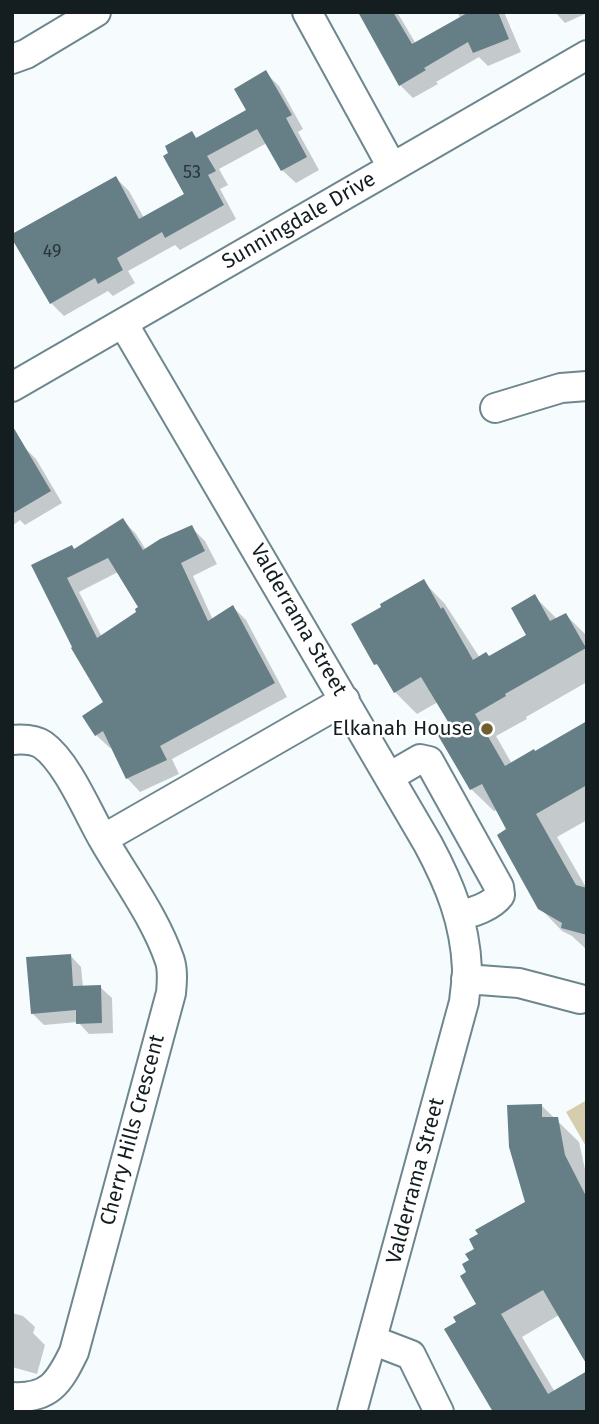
<!DOCTYPE html>
<html>
<head>
<meta charset="utf-8">
<style>
  body { margin:0 }
  #map { position:relative; width:599px; height:1424px; overflow:hidden; background:#f6fcfe; font-family:"Fira Sans",sans-serif }
  canvas { display:block }
  .frame { position:absolute; inset:0; border:14px solid #141e21; pointer-events:none }
</style>
</head>
<body>
<div id="map">
<canvas width="599" height="1424"></canvas>
<div class="frame"></div>
</div>
<script>
const g = document.querySelector('canvas').getContext('2d');
g.lineJoin = 'round';
function fillPath(path, color) { g.fillStyle = color; g.fill(path, 'evenodd'); }
function stroke(path, color, width, dash) { g.strokeStyle = color; g.lineWidth = width; g.lineCap = dash ? 'butt' : 'round'; g.setLineDash(dash || []); g.stroke(path); }
function drawText(font, color, halo, rows, align = 'center') {
  g.font = font + ' "Fira Sans",sans-serif'; g.lineWidth = 5; g.setLineDash([]); g.textBaseline = 'middle'; g.strokeStyle = halo; g.fillStyle = color; for (const [text, x, y, turn = 0] of rows) {
    g.save(); g.translate(x, y); g.rotate((+turn || 0) * Math.PI / 180); g.textAlign = isNaN(turn) ? turn : align; if (halo) g.strokeText(text, 0, 0); g.fillText(text, 0, 0); g.restore();
  }
}
fillPath(new Path2D(`
  M 587,1100 L 587,1148 L 566,1112 Z`), '#d6ccae');
fillPath(new Path2D(`
  M 359,12 L 397,12 L 416,44 L 460,19 L 458,12 L 504,12 L 521,52 L 488,66 L 479,57 L 436,82 L 438,84 L 413,98 L 400,85 Z
  M 555,12 L 587,12 L 587,13 L 565,23 Z
  M 266,73 L 279,86 L 303,129 L 298,132 L 319,170 L 296,183 L 282,170 L 267,143 L 219,169 L 228,185 L 220,189 L 236,219 L 180,250 L 175,245 L 128,271 L 135,283 L 113,296 L 108,291 L 64,316 L 51,303 L 116,178 L 129,191 L 144,218 L 186,195 L 192,133 L 197,139 L 249,111 Z
  M 24,447 L 36,459 L 62,503 L 25,525 L 20,520 L 12,526 L 12,454 Z
  M 123,520 L 136,534 L 146,550 L 191,527 L 205,541 L 217,564 L 193,576 L 213,620 L 233,607 L 246,620 L 287,697 L 172,759 L 179,774 L 140,792 L 127,778 L 112,747 L 110,748 L 96,735 L 84,716 L 105,703 L 34,566 L 75,550 ZM 118,572 L 141,608 L 138,612 L 102,637 L 79,592 Z
  M 423,581 L 445,604 L 480,658 L 490,658 L 528,635 L 534,596 L 557,619 L 566,615 L 587,636 L 587,682 L 526,717 L 527,719 L 496,736 L 512,764 L 536,753 L 587,723 L 587,820 L 557,837 L 587,889 L 587,950 L 572,936 L 562,931 L 540,908 L 508,830 L 497,810 L 494,811 L 471,789 L 452,725 L 438,702 L 417,714 L 395,692 L 384,672 L 376,664 Z
  M 70,955 L 81,967 L 83,987 L 100,987 L 112,998 L 113,1033 L 89,1034 L 78,1022 L 44,1025 L 33,1014 Z
  M 541,1105 L 579,1142 L 587,1178 L 587,1362 L 559,1315 L 522,1337 L 555,1392 L 587,1412 L 494,1412 L 458,1323 L 478,1304 L 469,1273 L 476,1250 L 528,1203 Z
  M 12,1313 L 23,1316 L 35,1327 L 33,1333 L 45,1345 L 37,1374 L 12,1367 Z`), '#0003');
fillPath(new Path2D(`
  M 358,12 L 393,12 L 412,44 L 469,12 L 498,12 L 509,39 L 473,53 L 468,42 L 424,68 L 426,70 L 399,86 Z
  M 266,70 L 292,115 L 286,118 L 307,157 L 281,171 L 257,129 L 207,156 L 216,171 L 208,175 L 224,205 L 165,238 L 162,232 L 117,258 L 123,270 L 98,284 L 95,278 L 50,304 L 12,239 L 12,234 L 116,176 L 139,219 L 184,194 L 163,156 L 168,153 L 165,146 L 192,131 L 196,138 L 246,110 L 234,89 Z
  M 12,425 L 51,491 L 12,514 Z
  M 123,518 L 143,550 L 160,539 L 192,525 L 205,551 L 181,563 L 208,621 L 233,605 L 275,683 L 160,746 L 167,760 L 126,779 L 103,731 L 95,736 L 82,716 L 103,702 L 71,648 L 72,647 L 31,565 L 72,545 L 74,549 ZM 108,558 L 138,607 L 135,609 L 136,612 L 97,638 L 67,578 Z
  M 424,579 L 441,609 L 443,607 L 473,660 L 486,652 L 489,656 L 526,635 L 511,608 L 535,594 L 550,621 L 566,613 L 586,648 L 505,694 L 506,696 L 475,714 L 505,766 L 534,749 L 535,751 L 587,721 L 587,785 L 536,814 L 576,885 L 587,888 L 587,935 L 561,928 L 562,923 L 538,909 L 497,835 L 506,829 L 482,784 L 470,790 L 436,732 L 450,725 L 421,677 L 394,693 L 377,664 L 374,665 L 351,624 L 381,607 L 380,604 Z
  M 71,954 L 73,986 L 101,985 L 102,1023 L 76,1024 L 76,1010 L 31,1014 L 26,957 Z
  M 542,1104 L 542,1117 L 558,1117 L 565,1155 L 587,1198 L 587,1365 L 543,1290 L 501,1314 L 548,1394 L 587,1371 L 587,1412 L 493,1412 L 444,1329 L 456,1322 L 453,1317 L 476,1304 L 460,1276 L 466,1272 L 462,1264 L 469,1260 L 465,1254 L 474,1249 L 469,1239 L 478,1234 L 475,1230 L 525,1202 L 509,1147 L 507,1105 Z`), '#667e86');
const minor = new Path2D(`
  M 307,12 L 392,167
  M 12,59 L 26,54 L 96,12
  M 123,323 L 428,844 C 450,885 465,922 467,969 C 467,980 465,991 464,1002 L 352,1412
  M 12,387 L 587,55
  M 495,408 L 561,388 L 587,386
  M 12,740 C 23,739 34,739 43,745 C 67,762 88,813 103,839 C 126,879 155,917 170,961 C 173,971 172,982 171,993 L 74,1352 C 59,1383 49,1399 12,1397
  M 389,777 L 420,759 L 429,761 L 499,887 L 500,895 C 492,906 473,913 459,915
  M 103,839 L 345,700
  M 466,979 L 519,983 L 580,999
  M 372,1340 L 411,1355 L 439,1412`);
stroke(minor, '#6e868e', 32);
stroke(minor, '#fff', 28);
for (const [x, y, r, color] of [
  [487,729,7,"#705f2d"]
]) { const dot = new Path2D(); dot.arc(x, y, r, 0, 2 * Math.PI); g.fillStyle = color; g.fill(dot); stroke(dot, '#fff', 2.5); }
drawText('18px', '#28363a', null, [
  ["53",192,173],
  ["49",52,252]
]);
drawText('21px', '#141e21', '#fff', [
  ["Sunningdale Drive",299,221,-30],
  ["Valderrama Street",298,620,60],
  ["Cherry Hills Crescent",133,1130,-75],
  ["Valderrama Street",416,1181,-75]
]);
drawText('21px', '#141e21', '#fff', [
  ["Elkanah House",473,729]
], 'right');
</script>
</body>
</html>
